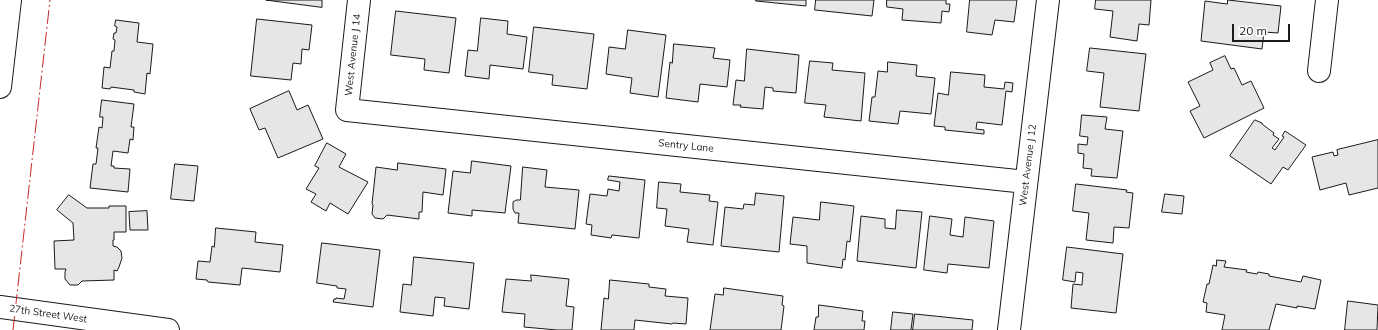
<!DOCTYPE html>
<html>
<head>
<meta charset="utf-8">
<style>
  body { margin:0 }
  #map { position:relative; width:1378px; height:330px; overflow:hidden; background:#fff; font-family:Mulish,sans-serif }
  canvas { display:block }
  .scale { position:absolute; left:1232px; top:24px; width:58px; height:18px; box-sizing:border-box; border:2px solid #1a1a1a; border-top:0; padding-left:5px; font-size:12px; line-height:14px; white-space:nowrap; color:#1a1a1a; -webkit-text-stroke:3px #fff; paint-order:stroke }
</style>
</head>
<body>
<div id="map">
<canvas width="1378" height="330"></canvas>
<div class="scale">20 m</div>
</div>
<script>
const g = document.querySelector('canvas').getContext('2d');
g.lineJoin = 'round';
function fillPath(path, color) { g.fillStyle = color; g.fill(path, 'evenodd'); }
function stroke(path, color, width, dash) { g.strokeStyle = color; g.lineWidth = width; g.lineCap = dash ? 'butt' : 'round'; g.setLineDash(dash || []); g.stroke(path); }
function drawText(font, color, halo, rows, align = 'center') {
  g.font = font + ' Mulish,sans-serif'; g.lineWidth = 3; g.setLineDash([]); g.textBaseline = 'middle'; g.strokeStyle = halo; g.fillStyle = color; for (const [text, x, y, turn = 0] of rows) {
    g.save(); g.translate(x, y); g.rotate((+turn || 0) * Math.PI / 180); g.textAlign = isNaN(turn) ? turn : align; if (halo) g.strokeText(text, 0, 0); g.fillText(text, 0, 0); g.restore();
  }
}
const building = new Path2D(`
  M 266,0 L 322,0 L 322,7 Z
  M 756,0 L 806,0 L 806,6 L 756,1 Z
  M 816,0 L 874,0 L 872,16 L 815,10 Z
  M 887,0 L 946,0 L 946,4 L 950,4 L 949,12 L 942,11 L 941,23 L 902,20 L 903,9 L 887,7 Z
  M 970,0 L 1017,0 L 1014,22 L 995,20 L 992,35 L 967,32 Z
  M 1096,0 L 1151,0 L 1149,25 L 1139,24 L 1137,41 L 1110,37 L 1113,11 L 1095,9 Z
  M 1228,0 L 1281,6 L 1278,33 L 1264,32 L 1262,49 L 1201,41 L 1205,1 L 1227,4 Z
  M 396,11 L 456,18 L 449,73 L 424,70 L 425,59 L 391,55 Z
  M 481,18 L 508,21 L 507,34 L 527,37 L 523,69 L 490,65 L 489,79 L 465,76 L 468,50 L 477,51 Z
  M 257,19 L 312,25 L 309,50 L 302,49 L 301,64 L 293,63 L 291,80 L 251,76 Z
  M 116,20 L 139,23 L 137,42 L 153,44 L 150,74 L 147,73 L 145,94 L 134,92 L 134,90 L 111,87 L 110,89 L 102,88 L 104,67 L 110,68 L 112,51 L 114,51 L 115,40 L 113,39 L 114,33 L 116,33 L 117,27 L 115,26 Z
  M 534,27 L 594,34 L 587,89 L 552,85 L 553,75 L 529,72 Z
  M 628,30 L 666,35 L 658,97 L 630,93 L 632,78 L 606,74 L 609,47 L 625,49 Z
  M 674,44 L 715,48 L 713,58 L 730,60 L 727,87 L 700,84 L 698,102 L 666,98 L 670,62 L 672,63 Z
  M 1090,48 L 1146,54 L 1139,111 L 1100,107 L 1104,73 L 1087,71 Z
  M 747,49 L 799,55 L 796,93 L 773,91 L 773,88 L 765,87 L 763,109 L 740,107 L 741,105 L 733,105 L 736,80 L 744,81 Z
  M 1225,56 L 1231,69 L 1234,68 L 1242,85 L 1251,81 L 1264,108 L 1204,138 L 1190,111 L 1200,106 L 1188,82 L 1213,70 L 1210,63 Z
  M 810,61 L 833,63 L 832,70 L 865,73 L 861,121 L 824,117 L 826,105 L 805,103 Z
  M 888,62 L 917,65 L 916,76 L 935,78 L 931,114 L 900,111 L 898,124 L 869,121 L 872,97 L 875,97 L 878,71 L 887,72 Z
  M 951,72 L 985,75 L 984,87 L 1004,89 L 1005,82 L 1013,83 L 1012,92 L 1006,91 L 1002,125 L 977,122 L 976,129 L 984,130 L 984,134 L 945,130 L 945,127 L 934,126 L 938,93 L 948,95 Z
  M 289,91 L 297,110 L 308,105 L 323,139 L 278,158 L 265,128 L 259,130 L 250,109 Z
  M 102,100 L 134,104 L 131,127 L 134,127 L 133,140 L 130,139 L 128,153 L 113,151 L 111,166 L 114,166 L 114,168 L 130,169 L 128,192 L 90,188 L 93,164 L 96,164 L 98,148 L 96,148 L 99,127 L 102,128 L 103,117 L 100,117 Z
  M 1082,115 L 1107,117 L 1105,129 L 1123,131 L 1117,178 L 1091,176 L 1092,169 L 1083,168 L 1084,154 L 1078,153 L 1078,144 L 1087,145 L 1088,137 L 1080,136 Z
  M 1255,120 L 1262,123 L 1262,124 L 1274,133 L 1273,135 L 1279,139 L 1272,148 L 1275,150 L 1284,137 L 1282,136 L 1285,131 L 1306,145 L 1288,170 L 1283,167 L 1271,184 L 1230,156 Z
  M 1378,140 L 1378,188 L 1349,195 L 1346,183 L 1320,190 L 1312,157 L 1333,152 L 1334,156 L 1338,155 L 1337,150 Z
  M 327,143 L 346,154 L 339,167 L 368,182 L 348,214 L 330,203 L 326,211 L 311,202 L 316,194 L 306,189 L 319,168 L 315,166 Z
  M 472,161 L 511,166 L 505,213 L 472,210 L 472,216 L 448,213 L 453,171 L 470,173 Z
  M 398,163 L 446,169 L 443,195 L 423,192 L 422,212 L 419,212 L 419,219 L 387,215 L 383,219 L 375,218 L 372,214 L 373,205 L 372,204 L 376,167 L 397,170 Z
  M 175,164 L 198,166 L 194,201 L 171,199 Z
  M 523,167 L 547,170 L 545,187 L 579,190 L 575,229 L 518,223 L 519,213 L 515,213 L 513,209 L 513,202 L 516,200 L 520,200 Z
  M 609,176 L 645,180 L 639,238 L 612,235 L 611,238 L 591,235 L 592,225 L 586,224 L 590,194 L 607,196 L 608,189 L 619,191 L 620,182 L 608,180 Z
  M 659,182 L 681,184 L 680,192 L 710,195 L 709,201 L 718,202 L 713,245 L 687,242 L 689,229 L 665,226 L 667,209 L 657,208 Z
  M 1076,184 L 1127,190 L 1126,192 L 1133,193 L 1129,228 L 1114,227 L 1113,243 L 1086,240 L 1089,213 L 1073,211 Z
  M 756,193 L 784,196 L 779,252 L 721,246 L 725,207 L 743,209 L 744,204 L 754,205 Z
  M 1165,194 L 1184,196 L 1182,214 L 1162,212 Z
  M 69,195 L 87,208 L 109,208 L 109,206 L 126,206 L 126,232 L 114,232 L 114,240 L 113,240 L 113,246 L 117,247 L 121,251 L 122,258 L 119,267 L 117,271 L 114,270 L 114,280 L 82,281 L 78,285 L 70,285 L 65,279 L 65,272 L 66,269 L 55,269 L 54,241 L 74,240 L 73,223 L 57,210 Z
  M 821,202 L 854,206 L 850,242 L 847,241 L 845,260 L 843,259 L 842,268 L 807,263 L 807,246 L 790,244 L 793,217 L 819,220 Z
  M 897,210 L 922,212 L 916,268 L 857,261 L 861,216 L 885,219 L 885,228 L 895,229 Z
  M 147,211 L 148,230 L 130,230 L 129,212 Z
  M 930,216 L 952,219 L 950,235 L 963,237 L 965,217 L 994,221 L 989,268 L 948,264 L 947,273 L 924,270 Z
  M 216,228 L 256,232 L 255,242 L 283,245 L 280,272 L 242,268 L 240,285 L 208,282 L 207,280 L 196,279 L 198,261 L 210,262 L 212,246 L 214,247 Z
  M 322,243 L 380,250 L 373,307 L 333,302 L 334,299 L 336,299 L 336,298 L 344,299 L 346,289 L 337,288 L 337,286 L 317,283 Z
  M 1067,247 L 1123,254 L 1116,313 L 1071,308 L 1073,284 L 1082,285 L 1083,273 L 1076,272 L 1075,282 L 1063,280 Z
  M 414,257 L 474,263 L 469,309 L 444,306 L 445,298 L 435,297 L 433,316 L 400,312 L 403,284 L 411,285 Z
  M 1217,260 L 1226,261 L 1224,267 L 1247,270 L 1246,272 L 1257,274 L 1258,272 L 1269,274 L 1269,276 L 1301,282 L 1303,276 L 1321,280 L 1315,309 L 1297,306 L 1297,308 L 1276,304 L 1269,330 L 1222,330 L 1225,315 L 1206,312 L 1207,303 L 1203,302 L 1207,284 L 1209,284 L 1213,265 L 1216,266 Z
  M 531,275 L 569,279 L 566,306 L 574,307 L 572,330 L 557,330 L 524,327 L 525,314 L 502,312 L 506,279 L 531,281 Z
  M 610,280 L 649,284 L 649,287 L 666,289 L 665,296 L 688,298 L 686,324 L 673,323 L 672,324 L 635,320 L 634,330 L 601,330 L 604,298 L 608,299 Z
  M 724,288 L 783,296 L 782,305 L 784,306 L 781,330 L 710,330 L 715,294 L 723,295 Z
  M 1348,301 L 1378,305 L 1377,330 L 1345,330 Z
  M 819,305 L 863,311 L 862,321 L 865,321 L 864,330 L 814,330 L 816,317 L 818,317 Z
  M 893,312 L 913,314 L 911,330 L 891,330 Z
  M 915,314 L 973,320 L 972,330 L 913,330 Z`);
fillPath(building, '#e6e6e6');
stroke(building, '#1a1a1a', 1);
const minor = new Path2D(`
  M 359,0 L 347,110 L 1026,182
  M 1319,71 L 1327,0
  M 0,307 L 168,330
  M 1009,330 L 1048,0`);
const major = new Path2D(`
  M 0,87 L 10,0`);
stroke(minor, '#1a1a1a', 24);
stroke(major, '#1a1a1a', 24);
stroke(minor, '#fff', 22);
stroke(major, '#fff', 22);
stroke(new Path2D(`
  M 13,330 L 50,0`), '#c62828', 1, [14, 3, 2, 3]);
drawText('10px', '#1a1a1a', '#fff', [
  ["West Avenue J 14",353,55,-84],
  ["Sentry Lane",686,146,6],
  ["West Avenue J 12",1028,165,-83],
  ["27th Street West",48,314,8]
]);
</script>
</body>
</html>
